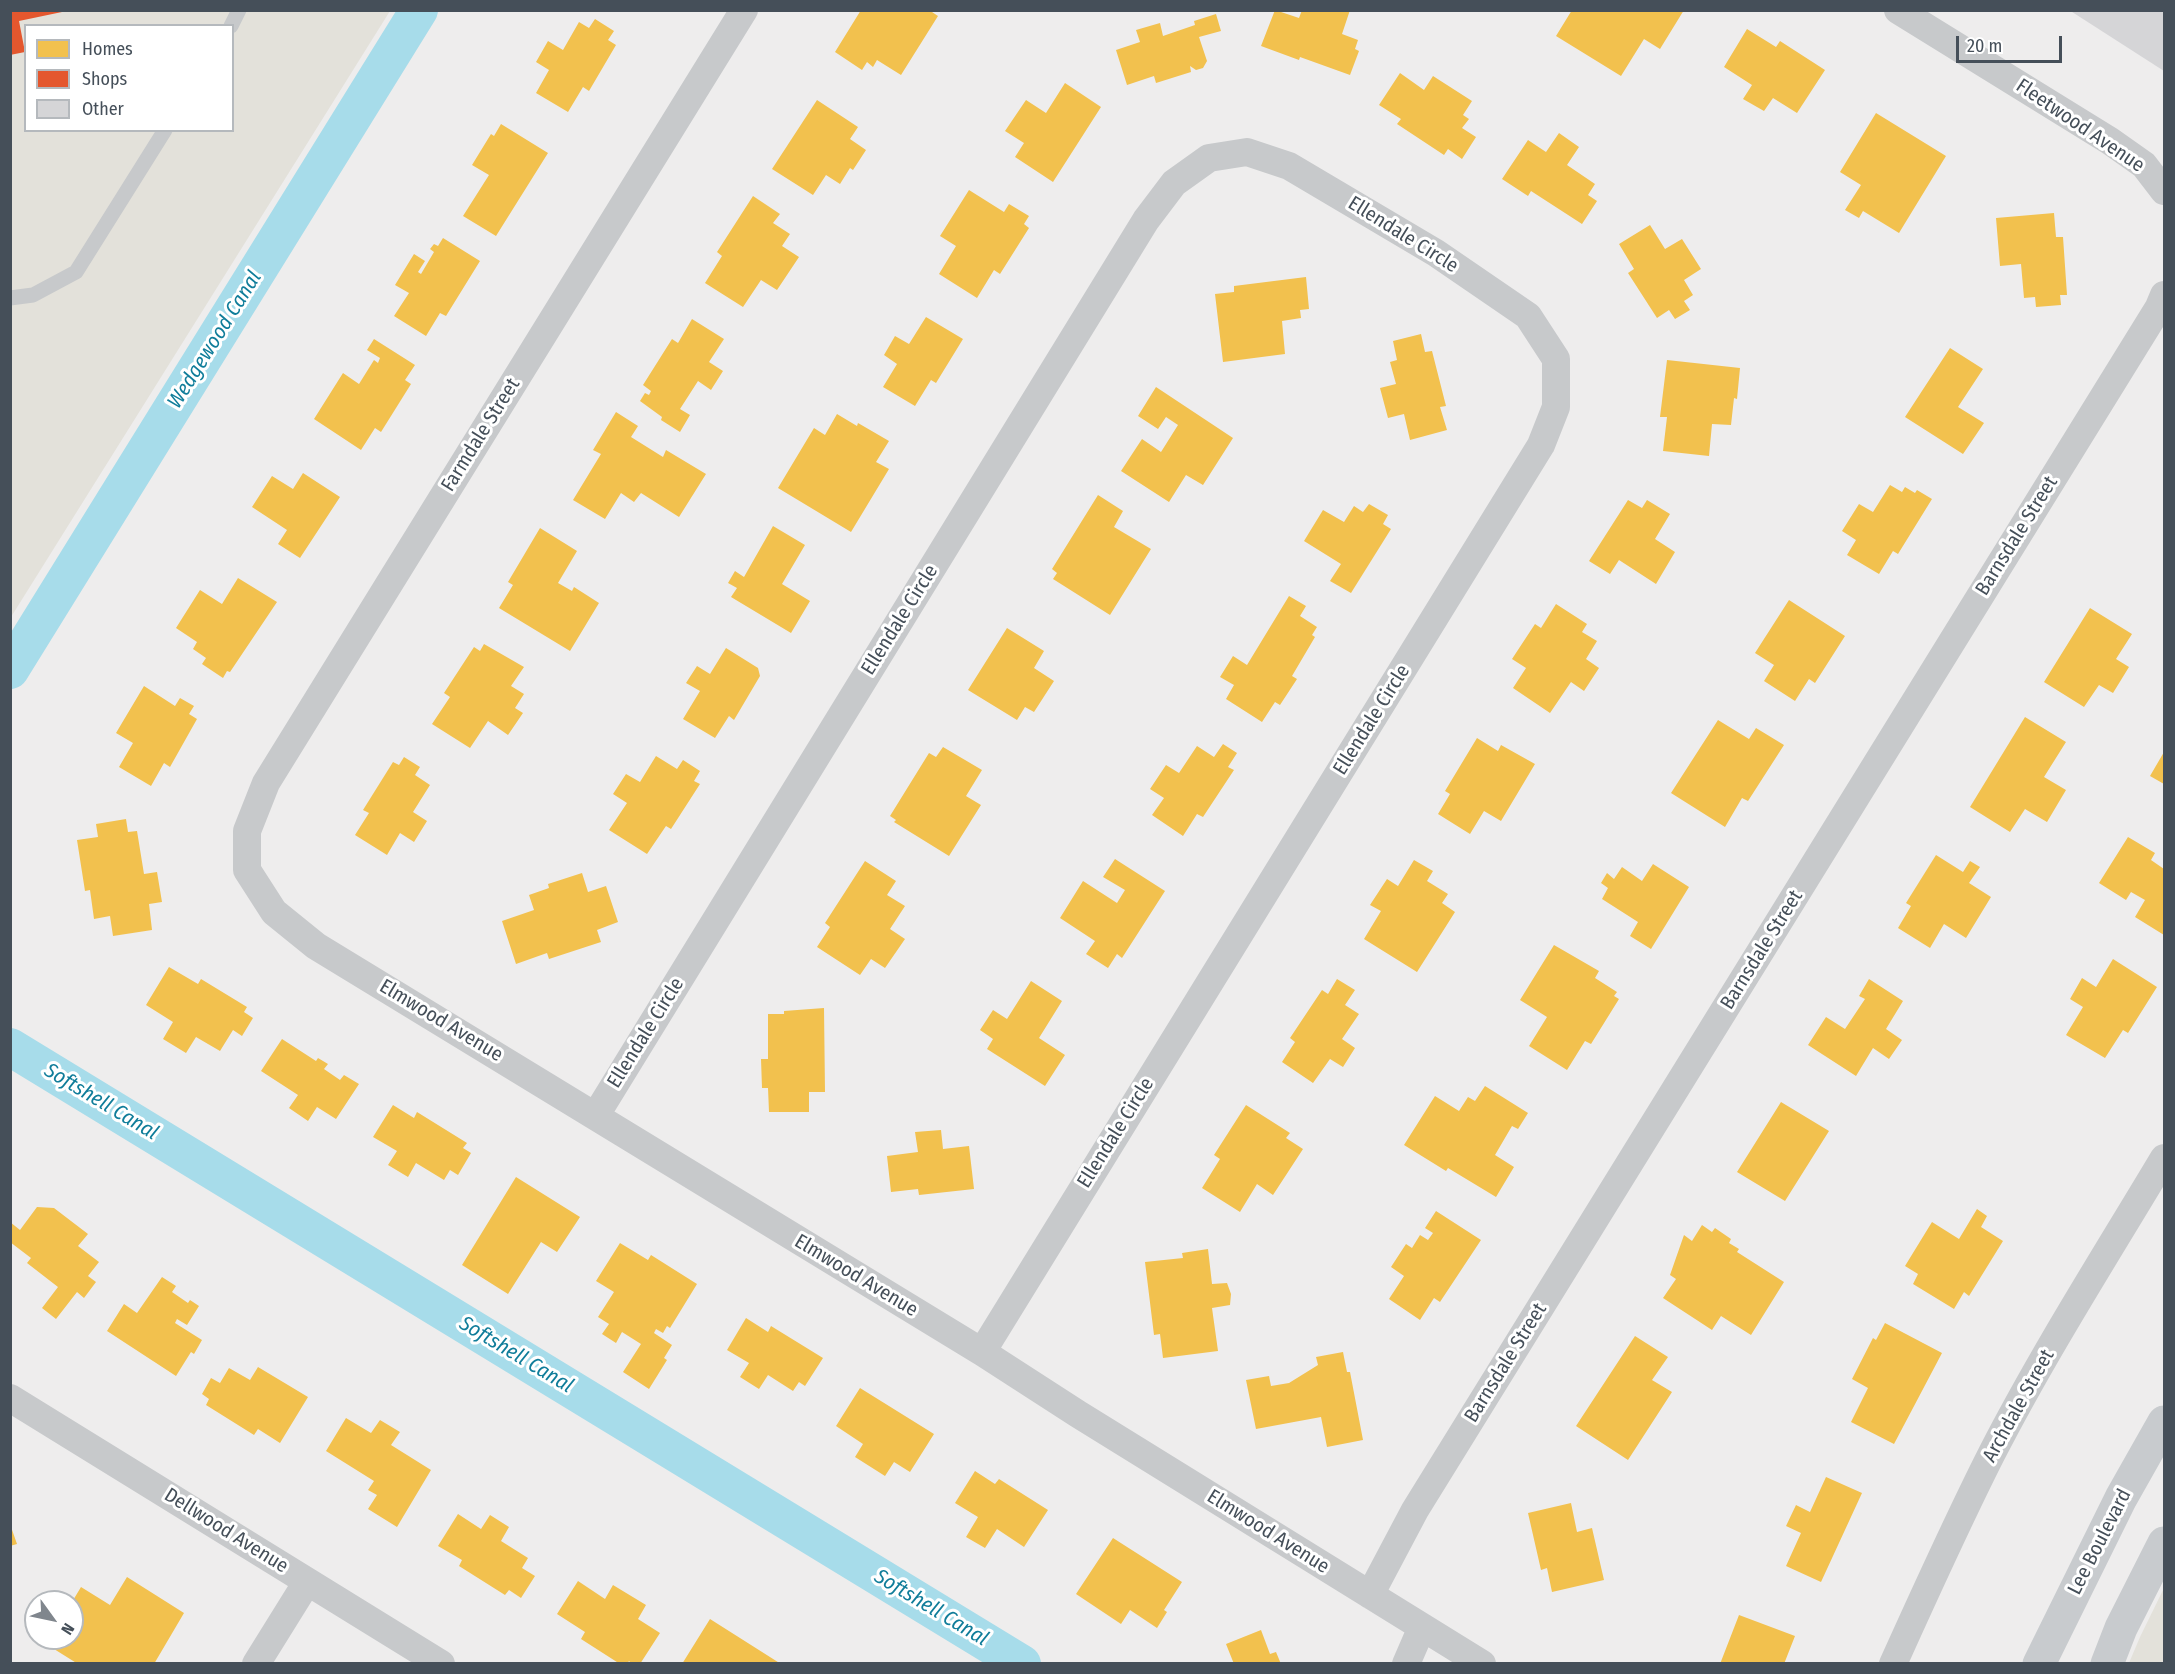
<!DOCTYPE html>
<html>
<head>
<meta charset="utf-8">
<style>
  body { margin:0 }
  #map { position:relative; width:2175px; height:1674px; overflow:hidden; background:#eeeded; font-family:"Fira Sans Condensed",sans-serif }
  canvas { display:block }
  .frame { position:absolute; inset:0; border:12px solid #454f59; pointer-events:none }
  .legend { position:absolute; left:24px; top:24px; width:210px; height:108px; box-sizing:border-box; background:#fff; border:2px solid #b5b9bd; margin:0; padding:8px 10px; list-style:none; font-size:18px; color:#454f59 }
  .legend li { display:flex; align-items:center; gap:12px; height:30px }
  .legend b { width:30px; border:2px solid #b5b9bd }
  .north { position:absolute; left:24px; top:1590px; width:60px; height:60px; box-sizing:border-box; background:#fff; border:2px solid #b5b9bd; border-radius:50%; rotate:123deg; font-size:16px; font-weight:700; line-height:24px; text-align:center; color:#454f59 }
  .north::after { content:''; display:block; margin:auto; width:21px; height:27px; background:#80868d; clip-path:polygon(50% 0,100% 100%,50% 72%,0 100%) }
  .scale { position:absolute; left:1956px; top:36px; width:106px; height:27px; box-sizing:border-box; border:3px solid #454f59; border-top:0; padding-left:8px; font-size:18px; line-height:21px; white-space:nowrap; color:#454f59; -webkit-text-stroke:4px #fff; paint-order:stroke }
</style>
</head>
<body>
<div id="map">
<canvas width="2175" height="1674"></canvas>
<div class="frame"></div>
<ul class="legend">
<li><b style="height:16px;background:#f2c14e"></b>Homes</li>
<li><b style="height:16px;background:#e4572e"></b>Shops</li>
<li><b style="height:16px;background:#d5d5d7"></b>Other</li>
</ul>
<div class="north">N</div>
<div class="scale">20 m</div>
</div>
<script>
const g = document.querySelector('canvas').getContext('2d');
g.lineJoin = 'round';
function fillPath(path, color) { g.fillStyle = color; g.fill(path, 'evenodd'); }
function stroke(path, color, width, dash) { g.strokeStyle = color; g.lineWidth = width; g.lineCap = dash ? 'butt' : 'round'; g.setLineDash(dash || []); g.stroke(path); }
function drawText(font, color, halo, rows, align = 'center') {
  g.font = font + ' "Fira Sans Condensed",sans-serif'; g.lineWidth = 6; g.setLineDash([]); g.textBaseline = 'middle'; g.strokeStyle = halo; g.fillStyle = color; for (const [text, x, y, turn = 0] of rows) {
    g.save(); g.translate(x, y); g.rotate((+turn || 0) * Math.PI / 180); g.textAlign = isNaN(turn) ? turn : align; if (halo) g.strokeText(text, 0, 0); g.fillText(text, 0, 0); g.restore();
  }
}
fillPath(new Path2D(`
  M 11,11 L 390,11 L 11,617 ZM 26,26 L 232,26 L 232,130 L 26,130 Z
  M 411,11 L 427,11 L 156,446 L 143,440 Z
  M 2164,1588 L 2164,1663 L 2129,1663 L 2140,1637 Z`), '#e3e1da');
fillPath(new Path2D(`
  M 861,10 L 929,10 L 938,16 L 901,75 L 877,60 L 873,67 L 867,62 L 862,70 L 835,52 Z
  M 1275,10 L 1299,18 L 1302,10 L 1350,10 L 1342,34 L 1358,40 L 1355,49 L 1359,51 L 1350,75 L 1300,57 L 1299,60 L 1261,46 Z
  M 1572,10 L 1684,10 L 1660,49 L 1644,39 L 1621,76 L 1556,36 Z
  M 1216,14 L 1221,31 L 1199,37 L 1207,61 L 1203,68 L 1196,70 L 1190,66 L 1191,72 L 1156,83 L 1154,76 L 1127,85 L 1116,50 L 1140,42 L 1136,30 L 1160,23 L 1163,36 L 1195,25 L 1194,21 Z
  M 595,19 L 614,31 L 608,40 L 616,45 L 589,91 L 583,87 L 568,112 L 536,93 L 549,70 L 536,62 L 548,41 L 563,50 L 579,22 L 589,28 Z
  M 1747,29 L 1776,47 L 1780,41 L 1825,70 L 1797,113 L 1773,98 L 1764,111 L 1743,99 L 1752,85 L 1724,67 Z
  M 1400,73 L 1424,90 L 1433,76 L 1472,101 L 1463,115 L 1469,119 L 1462,128 L 1476,137 L 1462,159 L 1448,149 L 1444,155 L 1397,124 L 1401,119 L 1379,105 Z
  M 1065,83 L 1101,107 L 1053,182 L 1015,157 L 1024,143 L 1005,131 L 1026,100 L 1046,113 Z
  M 817,100 L 858,127 L 850,139 L 866,150 L 853,170 L 850,168 L 840,184 L 826,175 L 813,195 L 772,169 Z
  M 1876,113 L 1946,156 L 1899,233 L 1863,211 L 1859,218 L 1845,210 L 1861,185 L 1840,172 Z
  M 501,124 L 548,153 L 496,236 L 463,216 L 489,175 L 472,165 L 491,134 L 494,136 Z
  M 1559,133 L 1579,147 L 1567,165 L 1595,184 L 1588,195 L 1597,201 L 1582,224 L 1531,191 L 1528,196 L 1502,179 L 1528,140 L 1546,152 Z
  M 969,190 L 1004,212 L 1009,204 L 1029,216 L 1024,224 L 1029,228 L 1000,274 L 994,270 L 977,298 L 939,274 L 956,246 L 940,236 Z
  M 753,196 L 780,214 L 773,223 L 790,234 L 782,246 L 799,257 L 777,290 L 761,280 L 743,307 L 705,283 L 722,256 L 717,252 Z
  M 2054,213 L 2056,237 L 2063,237 L 2067,295 L 2060,295 L 2061,305 L 2036,307 L 2035,297 L 2024,298 L 2021,264 L 2000,266 L 1996,218 Z
  M 1650,225 L 1665,249 L 1682,239 L 1701,269 L 1684,280 L 1693,295 L 1684,301 L 1690,310 L 1675,319 L 1669,310 L 1657,318 L 1628,273 L 1634,269 L 1619,244 Z
  M 443,238 L 480,261 L 446,316 L 440,313 L 426,336 L 394,316 L 409,293 L 395,285 L 414,254 L 425,261 L 418,272 L 421,274 L 434,252 L 430,249 L 434,244 L 438,246 Z
  M 1306,277 L 1309,309 L 1300,310 L 1301,318 L 1282,321 L 1285,354 L 1223,362 L 1215,294 L 1234,292 L 1234,286 Z
  M 926,317 L 963,339 L 936,383 L 931,380 L 915,406 L 883,387 L 897,364 L 884,355 L 895,336 L 909,344 Z
  M 692,319 L 724,339 L 709,362 L 723,371 L 711,390 L 698,381 L 680,409 L 690,415 L 680,432 L 661,420 L 662,417 L 640,401 L 645,393 L 649,395 L 651,391 L 643,385 L 672,339 L 678,343 Z
  M 1421,334 L 1425,352 L 1432,351 L 1446,406 L 1440,407 L 1447,430 L 1410,440 L 1404,414 L 1388,418 L 1380,388 L 1396,384 L 1390,362 L 1397,360 L 1393,341 Z
  M 374,339 L 415,365 L 405,380 L 411,384 L 381,432 L 375,428 L 361,450 L 314,419 L 343,373 L 359,384 L 374,360 L 378,363 L 380,358 L 367,350 Z
  M 1950,348 L 1983,369 L 1958,407 L 1984,423 L 1963,454 L 1905,417 Z
  M 1667,360 L 1740,368 L 1737,399 L 1734,398 L 1731,425 L 1712,424 L 1709,456 L 1663,451 L 1667,417 L 1660,417 Z
  M 1156,387 L 1233,438 L 1203,485 L 1186,475 L 1169,502 L 1121,471 L 1142,439 L 1161,452 L 1178,425 L 1166,417 L 1158,429 L 1138,416 Z
  M 616,412 L 638,426 L 631,437 L 663,457 L 666,450 L 706,474 L 679,517 L 641,493 L 634,502 L 621,493 L 605,519 L 573,500 L 601,454 L 593,450 Z
  M 837,414 L 857,426 L 858,423 L 889,441 L 876,462 L 889,469 L 851,532 L 778,488 L 814,428 L 825,435 Z
  M 303,473 L 340,497 L 300,558 L 278,544 L 287,530 L 252,507 L 272,476 L 293,489 Z
  M 1890,485 L 1902,492 L 1905,487 L 1915,493 L 1917,490 L 1932,499 L 1898,554 L 1893,551 L 1879,574 L 1847,555 L 1856,540 L 1842,531 L 1859,504 L 1873,512 Z
  M 1098,495 L 1123,511 L 1114,527 L 1151,549 L 1110,615 L 1053,579 L 1057,573 L 1052,569 Z
  M 1628,500 L 1642,508 L 1647,500 L 1670,514 L 1655,539 L 1675,552 L 1656,584 L 1619,560 L 1610,574 L 1589,561 Z
  M 1369,504 L 1388,515 L 1383,524 L 1391,529 L 1351,593 L 1330,581 L 1341,564 L 1304,541 L 1323,510 L 1344,522 L 1354,506 L 1363,512 Z
  M 773,526 L 805,545 L 782,584 L 810,601 L 791,633 L 731,597 L 737,588 L 728,583 L 735,571 L 744,577 Z
  M 540,528 L 577,551 L 558,583 L 572,591 L 574,587 L 599,603 L 570,651 L 499,608 L 513,585 L 508,582 Z
  M 238,578 L 277,602 L 230,672 L 227,671 L 223,678 L 202,664 L 206,658 L 193,649 L 197,642 L 176,628 L 200,590 L 222,604 Z
  M 1289,596 L 1306,606 L 1300,616 L 1317,627 L 1312,635 L 1315,637 L 1292,676 L 1297,679 L 1280,705 L 1275,702 L 1262,722 L 1226,699 L 1234,685 L 1220,677 L 1233,656 L 1247,665 Z
  M 1789,600 L 1845,636 L 1815,683 L 1809,679 L 1795,701 L 1764,681 L 1774,665 L 1755,653 Z
  M 1556,604 L 1587,624 L 1582,632 L 1597,641 L 1586,659 L 1599,668 L 1584,691 L 1571,682 L 1550,713 L 1513,688 L 1526,668 L 1512,659 L 1535,624 L 1541,628 Z
  M 2090,608 L 2132,634 L 2116,659 L 2129,667 L 2113,693 L 2099,685 L 2084,707 L 2044,682 Z
  M 1007,628 L 1044,651 L 1034,668 L 1054,681 L 1034,712 L 1025,707 L 1017,720 L 968,690 Z
  M 484,644 L 524,667 L 511,686 L 524,694 L 515,708 L 523,713 L 508,735 L 488,721 L 470,748 L 432,724 L 450,697 L 444,693 L 474,647 L 480,651 Z
  M 726,648 L 758,668 L 760,676 L 734,720 L 729,716 L 715,738 L 683,719 L 700,691 L 686,683 L 697,666 L 710,674 Z
  M 144,686 L 175,706 L 180,698 L 194,706 L 189,714 L 197,719 L 170,767 L 164,763 L 151,786 L 119,767 L 133,743 L 116,733 Z
  M 2025,717 L 2066,742 L 2044,777 L 2066,790 L 2047,822 L 2025,809 L 2010,832 L 1970,807 Z
  M 1718,720 L 1749,739 L 1756,728 L 1784,745 L 1748,801 L 1742,798 L 1725,827 L 1671,793 Z
  M 1477,738 L 1498,751 L 1501,745 L 1535,764 L 1501,821 L 1484,811 L 1470,834 L 1438,814 L 1450,794 L 1445,791 Z
  M 1223,744 L 1237,753 L 1228,767 L 1234,770 L 1203,817 L 1197,814 L 1183,836 L 1152,815 L 1164,798 L 1150,789 L 1166,765 L 1179,773 L 1197,746 L 1214,757 Z
  M 943,747 L 982,770 L 966,796 L 981,805 L 949,856 L 894,822 L 896,820 L 890,816 L 929,753 L 936,757 Z
  M 2164,752 L 2164,784 L 2150,776 Z
  M 656,756 L 677,769 L 683,760 L 700,771 L 694,781 L 700,784 L 671,829 L 666,826 L 647,854 L 609,830 L 627,803 L 613,794 L 626,774 L 640,782 Z
  M 404,757 L 420,767 L 415,775 L 430,785 L 413,812 L 427,821 L 414,842 L 400,833 L 387,855 L 355,835 L 369,813 L 363,810 L 393,762 L 399,765 Z
  M 126,819 L 128,832 L 137,831 L 144,874 L 157,872 L 162,902 L 149,904 L 152,930 L 113,936 L 110,916 L 94,919 L 90,890 L 85,891 L 77,840 L 98,837 L 96,824 Z
  M 2128,837 L 2155,853 L 2151,860 L 2164,869 L 2164,935 L 2135,917 L 2145,900 L 2131,892 L 2126,900 L 2099,883 Z
  M 1936,855 L 1963,872 L 1970,861 L 1980,867 L 1969,883 L 1991,897 L 1966,938 L 1944,924 L 1930,948 L 1898,928 L 1911,906 L 1906,903 Z
  M 1115,859 L 1165,891 L 1122,958 L 1117,954 L 1108,968 L 1086,954 L 1095,941 L 1060,918 L 1083,881 L 1117,903 L 1125,890 L 1103,877 Z
  M 1414,860 L 1433,871 L 1427,881 L 1448,894 L 1442,903 L 1455,912 L 1417,972 L 1364,939 L 1381,911 L 1370,905 L 1387,879 L 1398,886 Z
  M 865,861 L 896,881 L 887,895 L 905,906 L 890,929 L 905,939 L 885,968 L 871,959 L 860,975 L 817,947 L 830,927 L 825,923 Z
  M 1653,864 L 1689,887 L 1651,949 L 1630,936 L 1638,922 L 1602,899 L 1608,888 L 1601,883 L 1607,873 L 1614,879 L 1622,867 L 1642,881 Z
  M 582,873 L 588,892 L 606,886 L 618,922 L 597,930 L 601,942 L 549,959 L 547,953 L 516,964 L 502,921 L 534,910 L 529,895 L 549,888 L 548,884 Z
  M 1554,945 L 1599,971 L 1595,978 L 1617,992 L 1614,996 L 1619,999 L 1591,1044 L 1585,1041 L 1567,1070 L 1529,1046 L 1547,1017 L 1520,1000 Z
  M 2113,959 L 2157,987 L 2128,1033 L 2123,1030 L 2105,1058 L 2066,1035 L 2083,1007 L 2070,999 L 2082,978 L 2096,987 Z
  M 169,967 L 198,984 L 201,979 L 247,1007 L 244,1012 L 253,1018 L 242,1036 L 233,1030 L 220,1051 L 196,1037 L 186,1053 L 163,1039 L 173,1022 L 146,1005 Z
  M 1337,979 L 1355,990 L 1345,1005 L 1359,1014 L 1342,1039 L 1355,1048 L 1343,1067 L 1330,1059 L 1313,1083 L 1282,1062 L 1295,1042 L 1290,1038 L 1322,990 L 1328,994 Z
  M 1869,979 L 1903,1001 L 1886,1029 L 1902,1040 L 1889,1059 L 1873,1048 L 1856,1076 L 1808,1045 L 1826,1017 L 1845,1029 L 1865,999 L 1859,996 Z
  M 1031,981 L 1062,1001 L 1039,1038 L 1065,1055 L 1045,1086 L 987,1049 L 993,1039 L 980,1030 L 993,1010 L 1007,1019 Z
  M 824,1008 L 825,1092 L 809,1092 L 809,1112 L 769,1112 L 768,1088 L 762,1088 L 761,1059 L 768,1059 L 768,1014 L 784,1014 L 784,1011 Z
  M 282,1039 L 316,1061 L 318,1058 L 328,1064 L 324,1069 L 340,1080 L 344,1075 L 359,1084 L 336,1119 L 317,1107 L 308,1121 L 289,1108 L 298,1095 L 261,1071 Z
  M 1485,1086 L 1528,1113 L 1518,1129 L 1512,1126 L 1495,1155 L 1514,1167 L 1496,1197 L 1448,1168 L 1446,1171 L 1404,1145 L 1435,1096 L 1459,1111 L 1468,1097 L 1475,1101 Z
  M 1781,1102 L 1829,1131 L 1785,1201 L 1737,1172 Z
  M 393,1105 L 414,1118 L 417,1112 L 467,1143 L 463,1148 L 471,1153 L 458,1175 L 450,1170 L 444,1180 L 416,1163 L 408,1177 L 388,1165 L 397,1151 L 373,1137 Z
  M 1246,1105 L 1290,1133 L 1286,1138 L 1303,1149 L 1273,1195 L 1257,1184 L 1240,1212 L 1202,1188 L 1220,1159 L 1214,1155 Z
  M 941,1130 L 943,1149 L 969,1146 L 974,1189 L 919,1195 L 918,1189 L 891,1192 L 887,1156 L 918,1152 L 915,1132 Z
  M 516,1177 L 580,1217 L 557,1252 L 541,1242 L 508,1294 L 462,1265 Z
  M 37,1207 L 54,1208 L 88,1234 L 78,1246 L 99,1262 L 88,1276 L 96,1282 L 84,1298 L 77,1292 L 56,1319 L 42,1308 L 58,1287 L 27,1263 L 31,1258 L 10,1242 L 10,1222 L 20,1230 Z
  M 1977,1209 L 1987,1216 L 1981,1227 L 2003,1241 L 1969,1296 L 1964,1292 L 1954,1309 L 1913,1284 L 1918,1274 L 1905,1266 L 1932,1222 L 1959,1239 Z
  M 1436,1211 L 1481,1240 L 1440,1302 L 1434,1298 L 1420,1320 L 1389,1299 L 1404,1276 L 1391,1267 L 1406,1244 L 1412,1248 L 1420,1235 L 1428,1240 L 1433,1233 L 1425,1228 Z
  M 1702,1225 L 1712,1232 L 1715,1228 L 1731,1239 L 1729,1243 L 1739,1249 L 1737,1252 L 1784,1282 L 1751,1335 L 1721,1316 L 1712,1330 L 1663,1298 L 1676,1279 L 1670,1275 L 1684,1235 L 1692,1241 Z
  M 620,1243 L 648,1260 L 651,1255 L 697,1284 L 670,1328 L 667,1326 L 663,1333 L 656,1329 L 654,1333 L 672,1345 L 664,1358 L 667,1360 L 649,1389 L 623,1372 L 641,1344 L 622,1332 L 616,1343 L 602,1334 L 609,1324 L 598,1317 L 614,1292 L 596,1281 Z
  M 1208,1249 L 1212,1284 L 1227,1283 L 1231,1294 L 1230,1305 L 1212,1308 L 1218,1351 L 1163,1358 L 1160,1334 L 1154,1335 L 1145,1262 L 1183,1258 L 1182,1253 Z
  M 162,1277 L 176,1286 L 172,1292 L 188,1303 L 190,1300 L 199,1306 L 187,1325 L 177,1319 L 175,1323 L 202,1340 L 194,1354 L 191,1352 L 176,1376 L 107,1331 L 124,1304 L 137,1313 Z
  M 746,1318 L 768,1332 L 771,1326 L 823,1358 L 805,1386 L 799,1382 L 793,1391 L 768,1375 L 759,1389 L 740,1377 L 749,1363 L 727,1350 Z
  M 1885,1323 L 1942,1353 L 1894,1444 L 1851,1422 L 1868,1388 L 1852,1379 L 1873,1338 L 1876,1340 Z
  M 1635,1336 L 1668,1357 L 1652,1380 L 1672,1392 L 1628,1460 L 1576,1426 Z
  M 1343,1352 L 1347,1372 L 1350,1372 L 1363,1440 L 1327,1447 L 1321,1417 L 1256,1429 L 1246,1380 L 1269,1376 L 1271,1386 L 1289,1383 L 1318,1365 L 1316,1357 Z
  M 258,1367 L 308,1397 L 280,1443 L 258,1429 L 254,1435 L 206,1405 L 209,1399 L 202,1394 L 211,1378 L 220,1383 L 229,1368 L 250,1380 Z
  M 860,1388 L 934,1434 L 910,1472 L 894,1462 L 885,1476 L 855,1457 L 863,1444 L 836,1426 Z
  M 346,1418 L 371,1433 L 380,1420 L 400,1432 L 391,1445 L 431,1470 L 397,1527 L 368,1509 L 377,1495 L 368,1490 L 374,1481 L 326,1451 Z
  M 975,1471 L 995,1484 L 999,1479 L 1048,1510 L 1024,1547 L 997,1529 L 985,1548 L 966,1537 L 978,1517 L 955,1503 Z
  M 1826,1477 L 1862,1493 L 1821,1582 L 1786,1566 L 1801,1533 L 1786,1526 L 1796,1505 L 1810,1512 Z
  M 1571,1503 L 1577,1532 L 1592,1528 L 1604,1580 L 1552,1592 L 1547,1568 L 1541,1570 L 1528,1513 Z
  M 458,1514 L 481,1529 L 490,1515 L 509,1527 L 501,1541 L 528,1558 L 522,1568 L 535,1576 L 521,1598 L 509,1590 L 505,1595 L 459,1566 L 462,1560 L 438,1546 Z
  M 10,1524 L 17,1544 L 10,1546 Z
  M 1113,1538 L 1182,1582 L 1164,1610 L 1167,1612 L 1157,1628 L 1130,1610 L 1121,1624 L 1076,1594 Z
  M 127,1577 L 184,1613 L 154,1664 L 78,1664 L 46,1644 L 50,1638 L 72,1638 L 72,1602 L 81,1587 L 110,1605 Z
  M 578,1581 L 605,1599 L 613,1585 L 646,1605 L 638,1619 L 660,1633 L 640,1664 L 632,1664 L 629,1661 L 627,1664 L 620,1664 L 581,1639 L 585,1632 L 557,1614 Z
  M 1739,1615 L 1795,1636 L 1784,1664 L 1720,1664 Z
  M 710,1619 L 781,1664 L 682,1664 Z
  M 1261,1630 L 1270,1654 L 1276,1652 L 1281,1664 L 1234,1664 L 1226,1644 Z`), '#f2c14e');
fillPath(new Path2D(`
  M 10,10 L 62,10 L 62,12 L 19,21 L 25,52 L 10,55 Z`), '#e4572e');
stroke(new Path2D(`
  M 10,670 L 419,10
  M 10,1047 L 1022,1664`), '#a7dcea', 38);
fillPath(new Path2D(`
  M 2069,10 L 2164,10 L 2164,71 Z`), '#d5d5d7');
stroke(new Path2D(`
  M 231,26 L 239,10
  M 10,298 L 33,295 L 76,272 L 165,130`), '#c7c9cb', 15);
stroke(new Path2D(`
  M 744,10 L 266,783 L 247,831 L 247,870 L 274,912 L 316,946 L 982,1352 L 1078,1414 L 1482,1664
  M 1898,10 L 2110,141 L 2144,165 L 2164,191
  M 596,1115 L 1146,220 L 1174,183 L 1209,158 L 1247,152 L 1289,166 L 1436,253 L 1528,316 L 1556,359 L 1556,407 L 1541,445 L 982,1352
  M 10,1398 L 441,1664
  M 1370,1595 L 1415,1510 L 2159,307 L 2164,295
  M 256,1664 L 307,1582
  M 1406,1664 L 1422,1627
  M 1893,1664 C 1925,1593 1957,1522 1992,1453 C 2044,1352 2106,1255 2164,1158`), '#c7c9cb', 28);
stroke(new Path2D(`
  M 2039,1664 L 2121,1498 L 2164,1422
  M 2107,1664 L 2121,1628 L 2164,1543`), '#c8cbce', 33);
drawText('20px', '#454f59', '#fff', [
  ["Fleetwood Avenue",2080,126,34],
  ["Ellendale Circle",1403,235,32],
  ["Farmdale Street",481,435,-58],
  ["Barnsdale Street",2017,536,-58],
  ["Ellendale Circle",900,620,-58],
  ["Ellendale Circle",1372,720,-58],
  ["Barnsdale Street",1762,950,-58],
  ["Elmwood Avenue",441,1021,31],
  ["Ellendale Circle",646,1033,-58],
  ["Ellendale Circle",1116,1133,-58],
  ["Elmwood Avenue",856,1276,31],
  ["Barnsdale Street",1506,1363,-58],
  ["Archdale Street",2019,1406,-61],
  ["Dellwood Avenue",226,1531,32],
  ["Elmwood Avenue",1268,1532,32],
  ["Lee Boulevard",2100,1542,-63]
]);
drawText('italic 21px', '#107d9a', '#fff', [
  ["Wedgewood Canal",215,340,-58],
  ["Softshell Canal",101,1102,31],
  ["Softshell Canal",516,1355,31],
  ["Softshell Canal",931,1608,31]
]);
</script>
</body>
</html>
